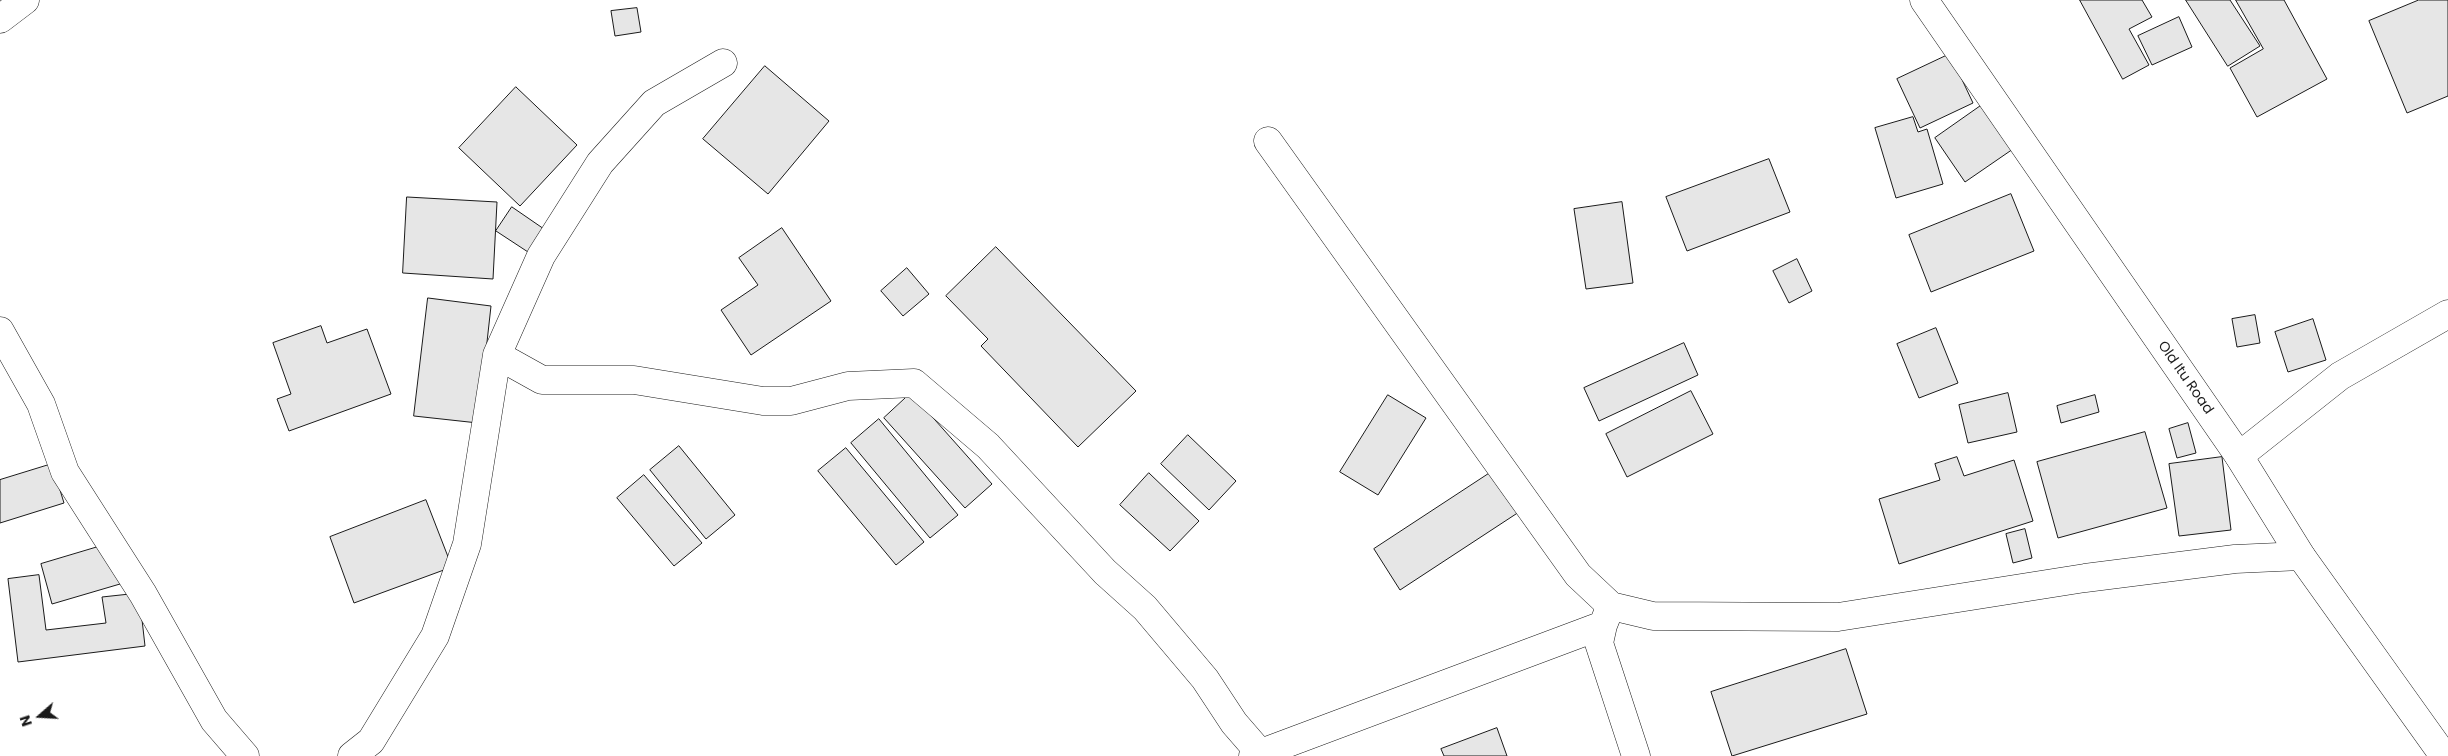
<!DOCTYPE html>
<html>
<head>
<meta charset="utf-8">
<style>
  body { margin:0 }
  #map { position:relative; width:2448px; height:756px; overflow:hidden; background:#fff; font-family:Poppins,sans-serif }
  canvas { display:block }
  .north { position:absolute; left:15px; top:691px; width:50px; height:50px; -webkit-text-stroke:4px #fff; paint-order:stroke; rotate:251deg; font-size:14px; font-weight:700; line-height:20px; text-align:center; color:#1a1a1a }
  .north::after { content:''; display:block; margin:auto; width:18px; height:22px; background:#1a1a1a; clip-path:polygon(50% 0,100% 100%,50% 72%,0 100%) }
</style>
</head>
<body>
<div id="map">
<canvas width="2448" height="756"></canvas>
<div class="north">N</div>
</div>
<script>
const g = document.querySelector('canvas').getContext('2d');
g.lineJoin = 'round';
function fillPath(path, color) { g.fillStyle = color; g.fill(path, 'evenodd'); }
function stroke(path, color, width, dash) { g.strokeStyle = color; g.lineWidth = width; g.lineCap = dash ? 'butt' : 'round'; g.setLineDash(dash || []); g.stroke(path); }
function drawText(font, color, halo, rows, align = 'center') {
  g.font = font + ' Poppins,sans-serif'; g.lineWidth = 4; g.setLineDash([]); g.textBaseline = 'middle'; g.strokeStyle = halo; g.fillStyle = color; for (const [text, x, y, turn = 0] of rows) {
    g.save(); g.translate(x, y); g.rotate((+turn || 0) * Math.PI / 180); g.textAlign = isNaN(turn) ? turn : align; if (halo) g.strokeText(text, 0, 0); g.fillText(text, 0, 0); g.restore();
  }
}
const building = new Path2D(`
  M 2080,0 L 2142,0 L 2152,17 L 2129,29 L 2149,65 L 2123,79 Z
  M 2186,0 L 2230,0 L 2260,46 L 2228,66 Z
  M 2236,0 L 2284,0 L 2327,79 L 2257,117 L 2230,68 L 2263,49 Z
  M 2419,0 L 2448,0 L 2448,96 L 2407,113 L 2369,21 Z
  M 637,8 L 641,32 L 615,36 L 611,11 Z
  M 2179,17 L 2192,47 L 2152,65 L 2138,36 Z
  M 1950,54 L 1973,103 L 1920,128 L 1897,79 Z
  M 765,66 L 829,121 L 768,194 L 703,139 Z
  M 516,87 L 577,145 L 520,206 L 459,148 Z
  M 1982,105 L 2013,149 L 1965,182 L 1935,138 Z
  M 1913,117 L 1918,132 L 1927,129 L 1943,184 L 1896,198 L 1875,128 Z
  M 1769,159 L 1790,212 L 1687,251 L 1666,197 Z
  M 2011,194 L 2034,251 L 1931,292 L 1909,235 Z
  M 407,197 L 497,202 L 493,279 L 403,273 Z
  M 1622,202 L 1633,283 L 1586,289 L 1574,209 Z
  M 512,207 L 544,229 L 528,252 L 496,231 Z
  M 782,228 L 831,301 L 751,355 L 721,310 L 758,285 L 739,258 Z
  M 996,247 L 1136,391 L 1078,447 L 981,346 L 988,339 L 946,296 Z
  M 1797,259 L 1812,291 L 1789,303 L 1773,271 Z
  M 907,268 L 929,294 L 903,316 L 881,291 Z
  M 428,298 L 491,306 L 478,423 L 414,416 Z
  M 2255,315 L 2260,343 L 2237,347 L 2232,319 Z
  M 2313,319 L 2326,360 L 2288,372 L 2275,332 Z
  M 321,326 L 327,343 L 367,329 L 391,394 L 289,431 L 277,399 L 291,394 L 273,343 Z
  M 1936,328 L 1958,383 L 1919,398 L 1897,344 Z
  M 1684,343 L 1698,375 L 1599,421 L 1584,388 Z
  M 1691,391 L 1713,434 L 1627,477 L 1606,434 Z
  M 911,393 L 992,484 L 965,508 L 884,418 Z
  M 2008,393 L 2017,432 L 1968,443 L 1959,405 Z
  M 1388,395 L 1426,418 L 1378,495 L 1340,472 Z
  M 2095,395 L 2099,412 L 2061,423 L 2057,406 Z
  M 879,419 L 958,515 L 930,538 L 851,443 Z
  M 2188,423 L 2196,453 L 2177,458 L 2169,429 Z
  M 2145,432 L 2167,508 L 2058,538 L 2037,462 Z
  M 1188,435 L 1236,481 L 1209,510 L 1161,464 Z
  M 679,446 L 735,515 L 706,539 L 650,470 Z
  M 846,448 L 924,542 L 896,565 L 818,471 Z
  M 1957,457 L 1964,476 L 2014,460 L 2033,521 L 1899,564 L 1879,499 L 1940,480 L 1935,464 Z
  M 2222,457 L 2231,530 L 2179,536 L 2169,464 Z
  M 52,464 L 64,503 L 0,523 L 0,480 Z
  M 1493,471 L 1519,512 L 1400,590 L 1374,549 Z
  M 1149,473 L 1199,521 L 1170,551 L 1120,505 Z
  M 644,475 L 702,543 L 674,566 L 617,498 Z
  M 426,500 L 452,567 L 354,603 L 330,537 Z
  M 2025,529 L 2032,558 L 2013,563 L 2006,534 Z
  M 108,544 L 120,584 L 52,604 L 41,564 Z
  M 39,575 L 46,630 L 106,623 L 102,597 L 139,593 L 145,646 L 18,662 L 8,579 Z
  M 1846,649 L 1867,714 L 1732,756 L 1711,692 Z
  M 1497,728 L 1507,756 L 1444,756 L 1441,749 Z`);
fillPath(building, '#e6e6e6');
stroke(building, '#1a1a1a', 1);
const minor = new Path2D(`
  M 0,19 L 25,0
  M 1268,141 L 1578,575 L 1611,606 L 1653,616 L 1838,617 L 2085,578 L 2235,559 L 2301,556
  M 0,331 L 41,404 L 65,472 L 143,594 L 214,720 L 245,756
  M 497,355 L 542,380 L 634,380 L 763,401 L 791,401 L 848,386 L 914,383 L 988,446 L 1105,572 L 1145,608 L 1205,679 L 1234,723 L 1260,753
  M 2239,456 L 2340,376 L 2448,314
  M 1609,610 L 1603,625 L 1599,643 L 1636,756
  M 352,756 L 371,741 L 435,636 L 467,544 L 497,355 L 541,256 L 600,163 L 654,103 L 723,63
  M 1253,756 L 1603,625`);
const tertiary = new Path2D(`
  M 1924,0 L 2239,456 L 2301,556 L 2444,756`);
stroke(minor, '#1a1a1a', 29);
stroke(tertiary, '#1a1a1a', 29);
stroke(minor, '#fff', 28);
stroke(tertiary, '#fff', 28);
drawText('14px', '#1a1a1a', '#fff', [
  ["Old Itu Road",2185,378,55]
]);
</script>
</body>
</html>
